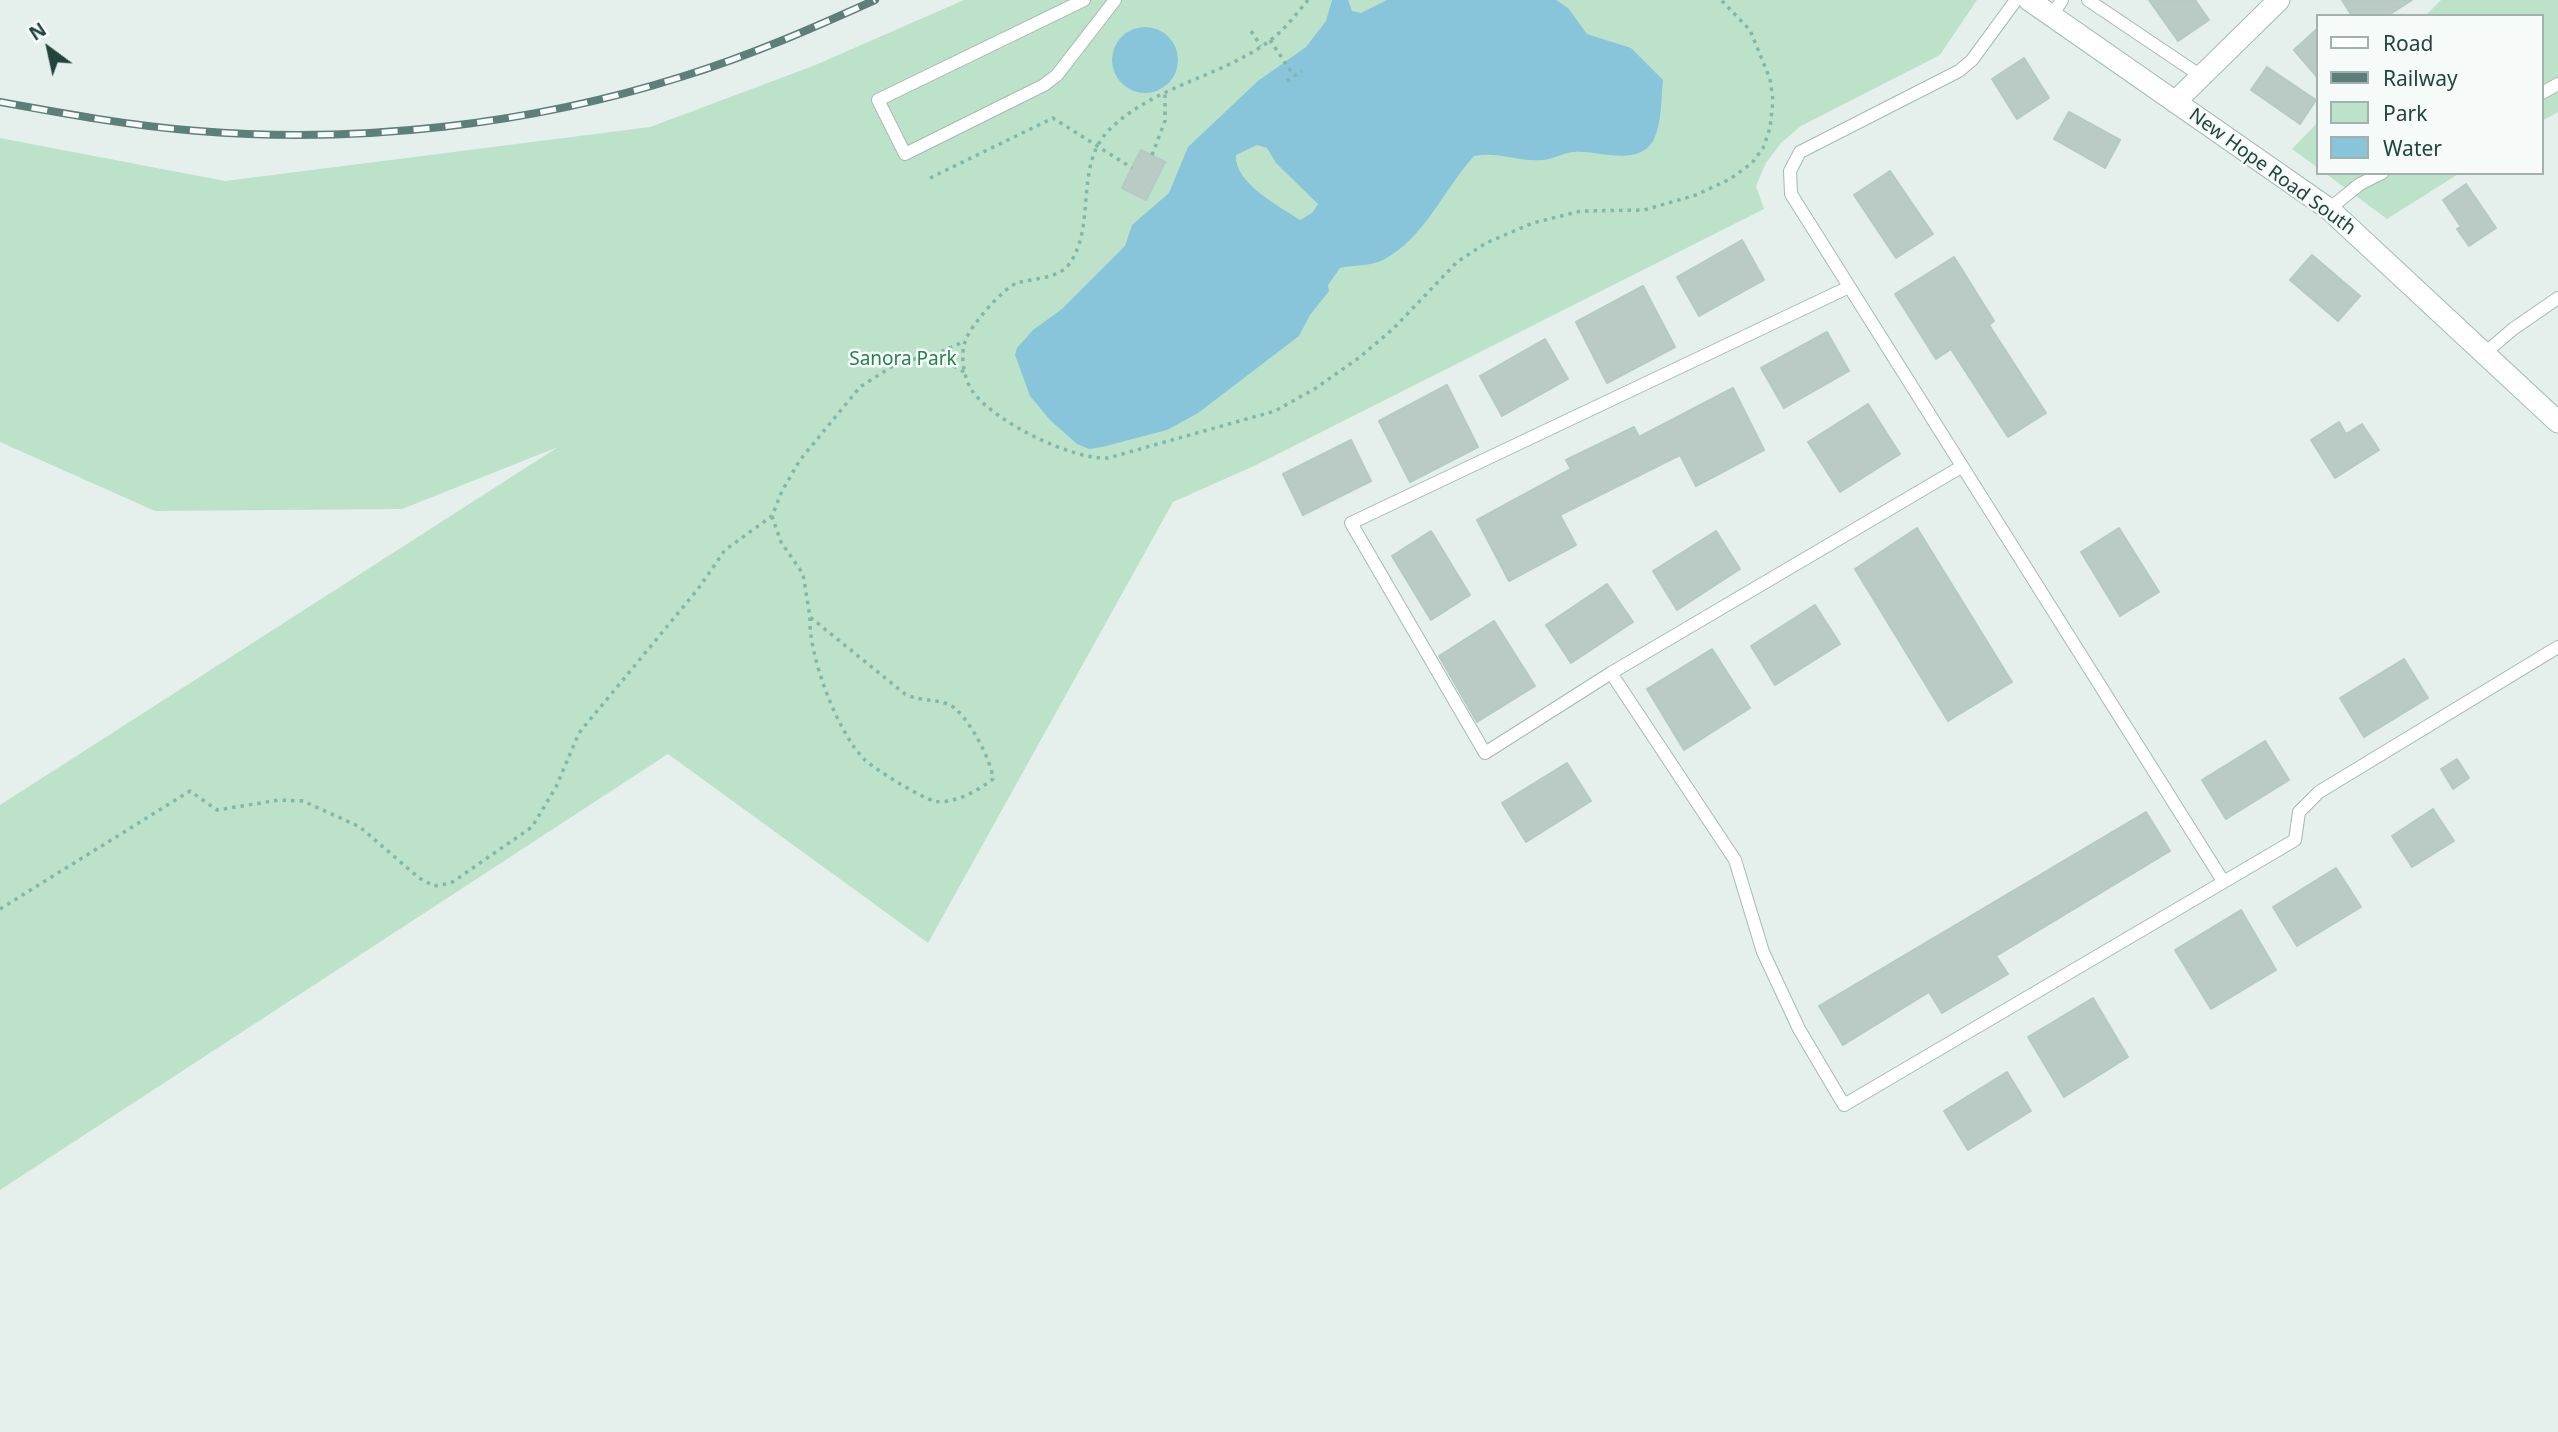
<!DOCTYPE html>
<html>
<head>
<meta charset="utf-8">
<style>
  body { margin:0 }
  #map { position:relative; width:2558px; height:1432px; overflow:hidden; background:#e5f0ec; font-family:"Noto Sans",sans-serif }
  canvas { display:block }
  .legend { position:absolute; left:2316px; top:14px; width:228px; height:161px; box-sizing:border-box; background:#f6fbf9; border:2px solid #a1b2ae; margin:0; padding:9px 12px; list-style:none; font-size:21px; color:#21443e }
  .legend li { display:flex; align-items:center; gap:14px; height:35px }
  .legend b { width:35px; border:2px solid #a1b2ae }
  .north { position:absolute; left:14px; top:14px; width:70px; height:70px; -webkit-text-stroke:5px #f6fbf9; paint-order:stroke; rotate:327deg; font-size:19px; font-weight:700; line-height:28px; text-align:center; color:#21443e }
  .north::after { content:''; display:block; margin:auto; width:24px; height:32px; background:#21443e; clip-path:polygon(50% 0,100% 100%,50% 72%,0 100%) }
</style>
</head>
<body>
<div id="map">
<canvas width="2558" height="1432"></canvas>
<ul class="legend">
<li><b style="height:9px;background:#fff"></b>Road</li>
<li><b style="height:9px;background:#5c7f79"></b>Railway</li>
<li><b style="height:19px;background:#bce3ca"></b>Park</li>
<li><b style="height:19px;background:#88c5da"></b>Water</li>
</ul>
<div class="north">N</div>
</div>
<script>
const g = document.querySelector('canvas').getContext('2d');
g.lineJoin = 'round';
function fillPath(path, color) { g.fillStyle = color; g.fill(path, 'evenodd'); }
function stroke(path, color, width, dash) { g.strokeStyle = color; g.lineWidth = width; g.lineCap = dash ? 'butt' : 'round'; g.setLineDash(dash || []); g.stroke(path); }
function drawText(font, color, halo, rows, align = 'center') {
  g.font = font + ' "Noto Sans",sans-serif'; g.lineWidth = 5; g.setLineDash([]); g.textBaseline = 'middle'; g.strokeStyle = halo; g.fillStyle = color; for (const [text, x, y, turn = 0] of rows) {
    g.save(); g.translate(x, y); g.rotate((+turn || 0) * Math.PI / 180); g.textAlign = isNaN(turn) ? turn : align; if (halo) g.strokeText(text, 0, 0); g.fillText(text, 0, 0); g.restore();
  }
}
fillPath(new Path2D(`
  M 964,0 L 1977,0 L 1940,55 L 1801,126 L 1781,143 L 1766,163 L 1756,186 L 1764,209 L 1254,466 L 1173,502 L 928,943 L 668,754 L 0,1190 L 0,805 L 558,447 L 402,509 L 155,511 L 0,442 L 0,138 L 225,181 L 650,127 L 813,66 Z
  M 2441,0 L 2558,0 L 2558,112 L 2542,121 L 2542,16 L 2425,16 Z
  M 2318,122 L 2318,168 L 2292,149 Z
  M 2325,173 L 2460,173 L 2387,219 Z`), '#bce3ca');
fillPath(new Path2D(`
  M 1332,0 L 1348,0 L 1352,11 L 1361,13 L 1387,0 L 1556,0 L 1568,8 L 1587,34 L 1631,48 L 1663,80 C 1661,97 1662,123 1654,139 C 1640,168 1597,150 1574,152 C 1563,153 1553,159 1543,160 C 1518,162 1497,151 1474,156 C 1444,189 1424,239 1383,260 C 1372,266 1353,265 1340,268 L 1328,285 L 1329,291 L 1310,315 L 1299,336 L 1198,413 L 1167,430 L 1102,447 L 1089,449 L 1077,444 L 1050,420 L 1030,396 L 1015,355 L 1017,348 L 1033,330 L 1062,309 L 1125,246 L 1132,225 L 1169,193 L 1188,147 L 1258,81 L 1306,47 L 1326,21 ZM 1257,145 L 1267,148 L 1276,163 L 1318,204 L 1312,213 L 1300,220 C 1279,206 1234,183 1236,155 Z
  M1112 60a33 33 0 1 1 66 0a33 33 0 1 1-66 0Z`), '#88c5da');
const building = new Path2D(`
  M 2149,0 L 2195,0 L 2209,20 L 2178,41 Z
  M 2342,0 L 2412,0 L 2387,16 L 2352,16 Z
  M 2318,28 L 2318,78 L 2294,50 Z
  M 2024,58 L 2049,98 L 2017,119 L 1992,79 Z
  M 2267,67 L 2316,100 L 2300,124 L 2251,90 Z
  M 2069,112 L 2120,140 L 2105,168 L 2054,139 Z
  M 1141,150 L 1165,162 L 1146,200 L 1122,188 Z
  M 1890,171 L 1933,234 L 1896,258 L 1854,195 Z
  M 2466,184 L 2496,228 L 2469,246 L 2457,229 L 2461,227 L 2443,200 Z
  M 1742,240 L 1764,280 L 1699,316 L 1677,277 Z
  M 2312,255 L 2360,296 L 2338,321 L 2290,280 Z
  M 1954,257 L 1994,321 L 1989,325 L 2046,413 L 2008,437 L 1951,349 L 1936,359 L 1895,294 Z
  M 1643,286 L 1675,347 L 1607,383 L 1576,322 Z
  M 1827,332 L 1849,371 L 1784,408 L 1761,368 Z
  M 1545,339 L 1568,379 L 1502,416 L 1480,376 Z
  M 1447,385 L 1478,447 L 1410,482 L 1379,421 Z
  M 1733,388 L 1764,450 L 1696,486 L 1680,455 L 1560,515 L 1576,545 L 1509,581 L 1477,520 L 1571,469 L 1566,460 L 1634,427 L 1639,437 Z
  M 1868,404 L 1900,454 L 1840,492 L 1808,442 Z
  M 2339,422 L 2346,434 L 2362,424 L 2379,450 L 2335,478 L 2311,440 Z
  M 1351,440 L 1371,481 L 1303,515 L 1283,474 Z
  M 1917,528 L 2012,682 L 1948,721 L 1855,569 Z
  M 2119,528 L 2159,592 L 2120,616 L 2081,552 Z
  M 1431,531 L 1470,595 L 1431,620 L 1392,556 Z
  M 1716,531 L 1740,569 L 1677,610 L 1653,571 Z
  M 1607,584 L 1633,622 L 1571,663 L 1546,625 Z
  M 1815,605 L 1840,644 L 1775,685 L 1751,646 Z
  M 1494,621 L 1535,686 L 1477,722 L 1439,656 Z
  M 1712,649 L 1750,708 L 1684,750 L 1647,689 Z
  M 2404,659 L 2428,698 L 2364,737 L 2340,698 Z
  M 2265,741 L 2289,780 L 2226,819 L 2202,780 Z
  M 2457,759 L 2469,778 L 2453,789 L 2441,769 Z
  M 1567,763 L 1591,801 L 1526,842 L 1502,803 Z
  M 2433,809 L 2454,841 L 2412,867 L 2392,836 Z
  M 2146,812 L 2170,851 L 1996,956 L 2008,974 L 1942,1013 L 1929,992 L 1843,1045 L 1819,1006 Z
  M 2336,868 L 2361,907 L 2297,946 L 2273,907 Z
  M 2241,910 L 2276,970 L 2211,1009 L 2175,950 Z
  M 2093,998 L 2128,1057 L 2064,1097 L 2028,1037 Z
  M 2007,1072 L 2031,1111 L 1968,1150 L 1944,1111 Z`);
fillPath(building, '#bacbc5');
stroke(building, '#b6cac4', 2);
const lane = new Path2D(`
  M 1084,0 L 878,100 L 905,154 L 1044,85 L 1057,75 L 1115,0
  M 2016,0 L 1972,60 L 1959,71 L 1800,152 L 1790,171 L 1791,194 L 2223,881
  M 2088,0 L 2201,76
  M 2052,16 L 2062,0
  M 2542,93 L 2558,84
  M 2329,209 L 2360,184 L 2382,173
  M 1849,287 L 1351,523 L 1485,753 L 1611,673 L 1961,467
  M 2485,353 L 2513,329 L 2558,298
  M 1611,673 L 1735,860 L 1763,952 L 1799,1029 L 1844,1105 L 2295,840 L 2299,812 L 2319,792 L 2558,647`);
const street = new Path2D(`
  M 2175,102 L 2279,0`);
const secondary = new Path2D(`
  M 2029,0 L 2329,209 L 2558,422`);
stroke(lane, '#a6b9b4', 14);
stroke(street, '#a6b9b4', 23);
stroke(secondary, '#a2bdb6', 23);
stroke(new Path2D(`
  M 1308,0 C 1297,13 1286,28 1272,39 C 1224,76 1156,85 1111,128 C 1073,164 1097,223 1070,263 C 1059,279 1034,278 1017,283 C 1003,288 969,327 965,342 C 960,357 964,379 973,392 C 995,422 1072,460 1108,458 L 1275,411 L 1316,388 L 1360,357 L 1393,329 L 1457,262 L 1486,243 L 1533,223 L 1581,211 L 1644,210 L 1696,195 L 1730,179 L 1752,163 L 1763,148 L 1770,128 L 1773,100 L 1770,79 L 1750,30 L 1721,0
  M 1251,31 L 1261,46
  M 1270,40 L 1294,76
  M 1287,81 L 1302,71
  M 1152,155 L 1165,121 L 1165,93
  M 930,178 L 1053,118 L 1132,168
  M 964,372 L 934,355 L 965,341
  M 772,516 L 781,542 L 803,574 L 810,617 L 905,694 C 919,701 933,699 948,704 C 966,711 992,761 993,779 C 979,790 953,805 934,801 C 920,797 876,770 865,760 C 838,734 808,655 810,617
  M 0,909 L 190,791 L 217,810 L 279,800 L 303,801 L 360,827 L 419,878 L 434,886 L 451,883 L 532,827 L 556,787 L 579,733 L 698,589 L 725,550 L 772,516 L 782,491 L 800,460 L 860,387 L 899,362 L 934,355`), '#82b7ab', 3.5, [3.5, 5]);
stroke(lane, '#fff', 12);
stroke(street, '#fff', 21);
stroke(secondary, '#fff', 21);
const rail = new Path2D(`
  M 0,102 C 66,114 132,126 198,131 C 359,144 530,125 684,76 C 749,56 813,28 875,0`);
stroke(rail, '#5c7f79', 8);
stroke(rail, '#f6fbf9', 5, [16]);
drawText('19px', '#21443e', '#f6fbf9', [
  ["New Hope Road South",2272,172,36]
]);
drawText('19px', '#268052', '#f6fbf9', [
  ["Sanora Park",903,360]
]);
</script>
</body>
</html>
